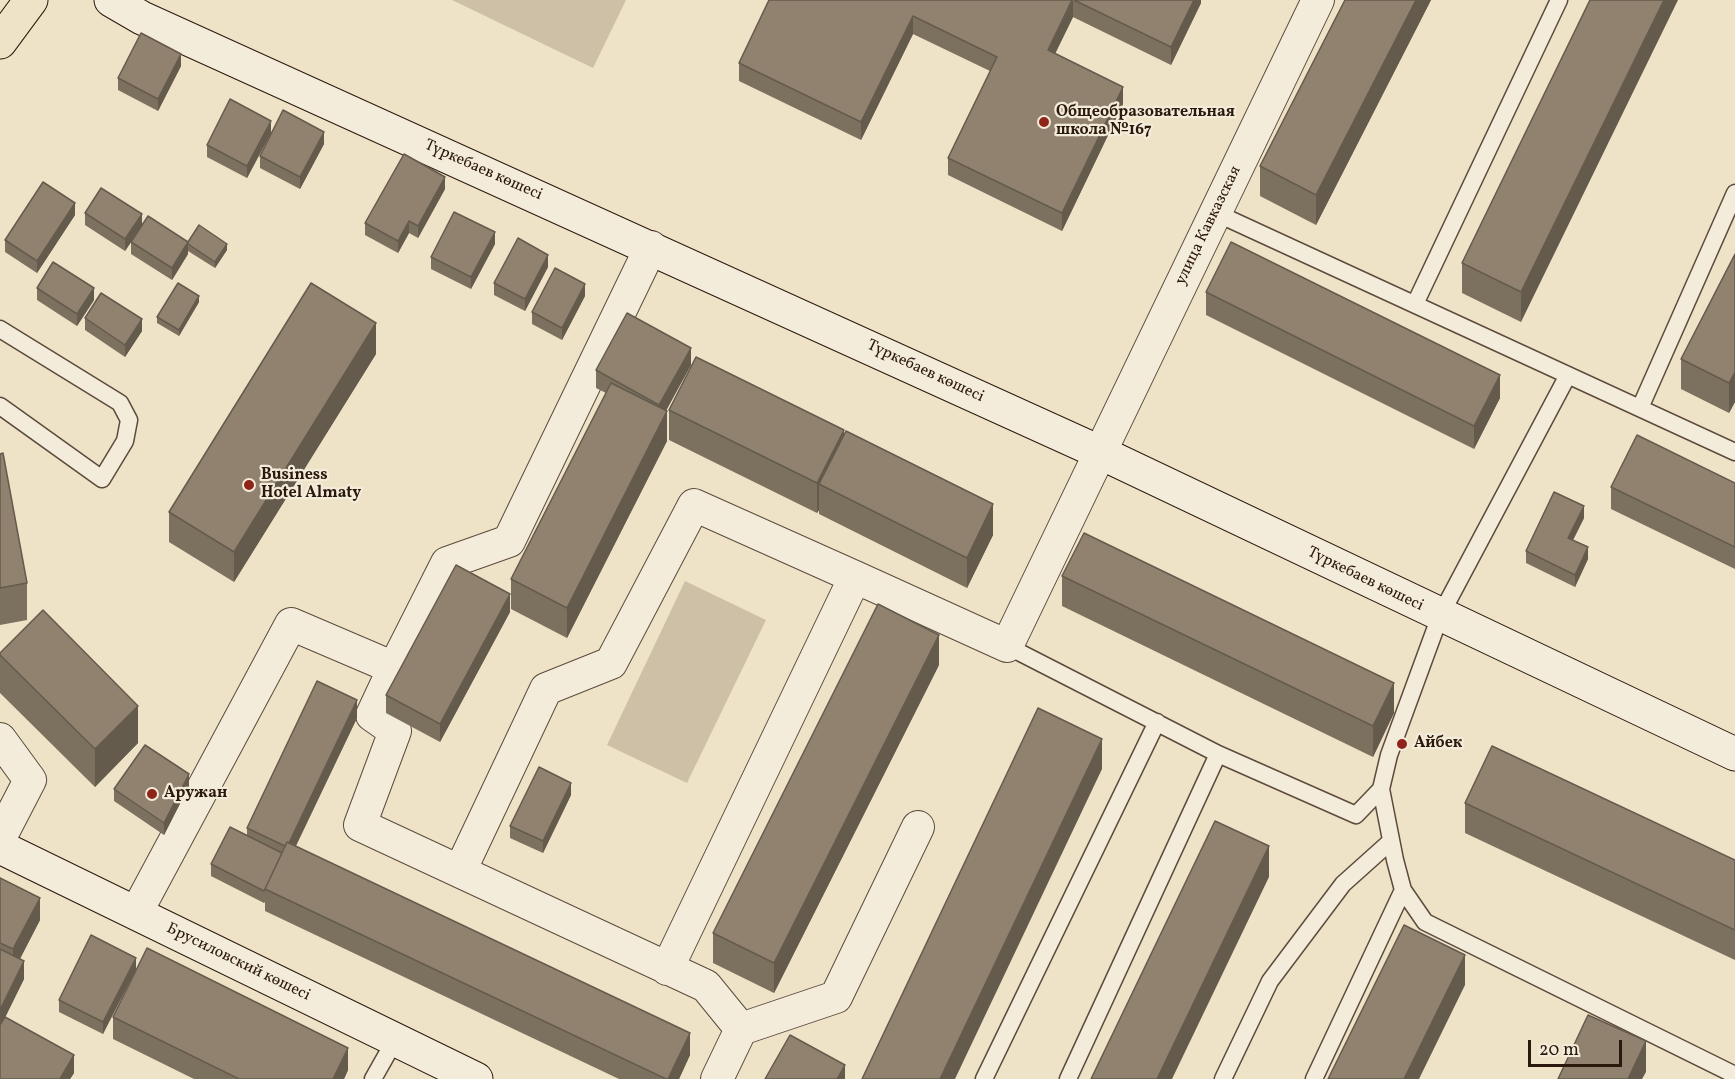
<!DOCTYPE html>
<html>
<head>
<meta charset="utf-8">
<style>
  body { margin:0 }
  #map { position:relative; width:1735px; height:1079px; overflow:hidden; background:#eee2c7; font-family:Vollkorn,serif }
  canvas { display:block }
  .scale { position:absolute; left:1528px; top:1040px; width:94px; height:27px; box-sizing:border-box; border:3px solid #2b190d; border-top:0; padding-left:8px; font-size:18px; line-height:21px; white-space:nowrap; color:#2b190d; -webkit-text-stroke:4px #f4ecdb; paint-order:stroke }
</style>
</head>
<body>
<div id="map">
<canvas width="1735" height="1079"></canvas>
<div class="scale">20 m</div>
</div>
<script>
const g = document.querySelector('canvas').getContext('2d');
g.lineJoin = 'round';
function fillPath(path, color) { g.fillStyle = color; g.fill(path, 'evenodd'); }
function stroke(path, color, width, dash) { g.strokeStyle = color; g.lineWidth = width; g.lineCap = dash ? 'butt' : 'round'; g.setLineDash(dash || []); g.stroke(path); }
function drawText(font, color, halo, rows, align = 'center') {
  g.font = font + ' Vollkorn,serif'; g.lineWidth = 4.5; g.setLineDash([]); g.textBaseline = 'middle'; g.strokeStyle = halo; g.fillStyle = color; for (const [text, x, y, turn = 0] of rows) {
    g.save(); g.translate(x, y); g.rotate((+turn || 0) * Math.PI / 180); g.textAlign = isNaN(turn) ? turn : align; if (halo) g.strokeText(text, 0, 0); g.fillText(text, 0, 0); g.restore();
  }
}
fillPath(new Path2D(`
  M 452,0 L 626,0 L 593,68 Z
  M 685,581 L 766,620 L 687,783 L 607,745 Z`), '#cdc0a7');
const lane = new Path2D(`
  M 1216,213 L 1735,452
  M 1415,304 L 1559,0
  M 0,329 L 120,403 L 129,420 L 125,441 L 102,479 L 0,406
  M 1568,375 L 1440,616 L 1389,755 L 1381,789 L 1395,860 L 1403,890 L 1425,922 L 1735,1075
  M 1640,408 L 1735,193
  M 1007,646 L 1218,754 L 1356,815 L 1381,789
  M 373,1079 L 395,1040
  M 984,1079 L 1157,722
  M 1068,1079 L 1218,754
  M 1223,1079 L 1270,981 L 1343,884 L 1391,841
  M 1314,1079 L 1403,890`);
const street = new Path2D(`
  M 855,577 L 1007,646 L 1318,0
  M 394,668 L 372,715 L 395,731 L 360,825 L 706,986 L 741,1029 L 717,1079
  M 0,739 L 30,780 L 0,838
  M 460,871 L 546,689 L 611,663 L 694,505 L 855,577 L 667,969
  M 136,913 L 291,624 L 394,668 L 447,563 L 509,541 L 651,247
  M 741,1029 L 836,997 L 918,827`);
const secondary = new Path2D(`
  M 111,0 L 142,18 L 1099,452 L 1735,754
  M 0,847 L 476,1079`);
const primary = new Path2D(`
  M 0,42 L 31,0`);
stroke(lane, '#5c4b3c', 19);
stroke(street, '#5c4b3c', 34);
stroke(secondary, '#2b190d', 35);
stroke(primary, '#2b190d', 35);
stroke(lane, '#f4ecdb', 16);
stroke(street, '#f4ecdb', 32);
stroke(secondary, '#f4ecdb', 33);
stroke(primary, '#eee2c7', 33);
fillPath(new Path2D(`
  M 769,0 L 1201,0 L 1201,3 L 1171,65 L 1073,17 L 1055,54 L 1123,104 L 1062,231 L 948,175 L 948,158 L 990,71 L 913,34 L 861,140 L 739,81 L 739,63 Z
  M 1345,0 L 1431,0 L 1316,225 L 1260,196 L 1260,166 Z
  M 1590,0 L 1521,322 L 1462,293 L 1462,263 Z
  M 181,66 L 158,111 L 118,90 L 118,78 Z
  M 271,133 L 247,178 L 207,157 L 207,145 Z
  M 324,144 L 300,189 L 260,168 L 260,156 Z
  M 445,189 L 418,238 L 409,233 L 398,253 L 365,235 L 365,223 Z
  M 85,213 L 142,225 L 188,242 L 227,250 L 215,268 L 188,251 L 188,254 L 172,280 L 131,254 L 131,242 L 125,251 L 85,225 Z
  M 75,215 L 37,273 L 5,252 L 5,240 Z
  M 495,244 L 471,289 L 431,269 L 431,257 Z
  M 1735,254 L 1735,402 L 1729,413 L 1681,389 L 1681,359 Z
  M 548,267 L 525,311 L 494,295 L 494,283 Z
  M 37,288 L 94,300 L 77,326 L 37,300 Z
  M 1206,292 L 1500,398 L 1474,449 L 1206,315 Z
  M 585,296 L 562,340 L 532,324 L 532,312 Z
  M 199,302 L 179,336 L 157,323 L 157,317 Z
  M 85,318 L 142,331 L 125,357 L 85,330 Z
  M 376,354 L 234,582 L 169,542 L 169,512 Z
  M 691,365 L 666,411 L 667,441 L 567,638 L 511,609 L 511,579 L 606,393 L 596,388 L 596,370 Z
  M 669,410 L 844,435 L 993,535 L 967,588 L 819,514 L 819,510 L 817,513 L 669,440 Z
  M 0,454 L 27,583 L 27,620 L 0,625 Z
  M 1735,483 L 1735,569 L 1611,509 L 1611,487 Z
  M 1584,518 L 1573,540 L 1588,559 L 1575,587 L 1526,563 L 1526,551 Z
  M 1062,576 L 1394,713 L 1373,757 L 1062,606 Z
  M 510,612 L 440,742 L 386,713 L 386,695 Z
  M 0,653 L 138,743 L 95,787 L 0,693 Z
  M 939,665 L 774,993 L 713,963 L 713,933 Z
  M 357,718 L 296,846 L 690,1055 L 679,1079 L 619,1079 L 265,911 L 265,902 L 264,903 L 211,876 L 211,864 L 247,835 L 247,828 Z
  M 189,786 L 164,835 L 114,801 L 114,789 Z
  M 571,795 L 543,853 L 510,838 L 510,826 Z
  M 1465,803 L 1735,860 L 1735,960 L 1465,833 Z
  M 0,878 L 40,920 L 20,959 L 24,979 L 5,1017 L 74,1073 L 70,1079 L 0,1079 Z
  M 136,958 L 103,1034 L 59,1012 L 59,1000 Z
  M 113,1017 L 348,1070 L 344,1079 L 194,1079 L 113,1039 Z`), '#7c705f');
fillPath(new Path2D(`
  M 1073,0 L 1073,17 L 1048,68 L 1048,50 Z
  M 1194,0 L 1201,0 L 1201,3 L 1171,65 L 1171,47 Z
  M 1416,0 L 1431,0 L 1316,225 L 1316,195 Z
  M 1664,0 L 1678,0 L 1521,322 L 1521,292 Z
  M 913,16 L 913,34 L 861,140 L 861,122 Z
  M 181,54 L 181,66 L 158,111 L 158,99 Z
  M 1123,87 L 1123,104 L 1062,231 L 1062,213 Z
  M 271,121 L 271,133 L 247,178 L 247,166 Z
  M 324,132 L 324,144 L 300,189 L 300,177 Z
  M 445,177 L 445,189 L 418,238 L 418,226 Z
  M 75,203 L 75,215 L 37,273 L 37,261 Z
  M 142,214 L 142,226 L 125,251 L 125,239 Z
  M 409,221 L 409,233 L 398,253 L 398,241 Z
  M 495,232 L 495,244 L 471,289 L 471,277 Z
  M 188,242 L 188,254 L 172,280 L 172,268 Z
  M 227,244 L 227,250 L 215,268 L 215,262 Z
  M 548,255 L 548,267 L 525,311 L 525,299 Z
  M 585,284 L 585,296 L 562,340 L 562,328 Z
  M 94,288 L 94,300 L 77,326 L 77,314 Z
  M 199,296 L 199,302 L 179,336 L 179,330 Z
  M 142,319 L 142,331 L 125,357 L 125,345 Z
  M 376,323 L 376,354 L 234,582 L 234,552 Z
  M 691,348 L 691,365 L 659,423 L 659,405 Z
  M 1735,372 L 1735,402 L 1729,413 L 1729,383 Z
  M 1500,375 L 1500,398 L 1474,449 L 1474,426 Z
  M 667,411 L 667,441 L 567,638 L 567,608 Z
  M 844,430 L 844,460 L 819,484 L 819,510 L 817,513 L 817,483 Z
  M 993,504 L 993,535 L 967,588 L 967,558 Z
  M 1584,506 L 1584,518 L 1568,550 L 1568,538 Z
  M 1588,547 L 1588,559 L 1575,587 L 1575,575 Z
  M 510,594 L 510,612 L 440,742 L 440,724 Z
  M 939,635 L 939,665 L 774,993 L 774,963 Z
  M 1394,683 L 1394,713 L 1373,757 L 1373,726 Z
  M 357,700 L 357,718 L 287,864 L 287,847 Z
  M 138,706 L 138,743 L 95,787 L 95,749 Z
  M 1102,739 L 1102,769 L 955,1079 L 940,1079 Z
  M 189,774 L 189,786 L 164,835 L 164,823 Z
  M 571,783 L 571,795 L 543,853 L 543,841 Z
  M 1269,846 L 1269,877 L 1172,1079 L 1157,1079 Z
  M 40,898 L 40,920 L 13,972 L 13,949 Z
  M 1465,955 L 1465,985 L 1419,1079 L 1404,1079 Z
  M 136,958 L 136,970 L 103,1034 L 103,1022 Z
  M 24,961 L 24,979 L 0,1028 L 0,1010 Z
  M 690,1033 L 690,1055 L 679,1079 L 668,1079 Z
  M 1646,1041 L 1646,1072 L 1642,1079 L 1628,1079 Z
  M 348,1048 L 348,1070 L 344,1079 L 333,1079 Z
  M 74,1055 L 74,1073 L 70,1079 L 60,1079 Z
  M 845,1065 L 845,1079 L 837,1079 Z`), '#655b4d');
const building = new Path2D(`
  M 769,0 L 1072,0 L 1048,50 L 1123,87 L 1062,213 L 948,158 L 997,57 L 913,16 L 861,122 L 739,63 Z
  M 1074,0 L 1194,0 L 1171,47 Z
  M 1345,0 L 1416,0 L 1316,195 L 1260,166 Z
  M 1590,0 L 1664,0 L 1521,292 L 1462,263 Z
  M 141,33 L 181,54 L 158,99 L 118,78 Z
  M 230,99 L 271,121 L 247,166 L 207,145 Z
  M 283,110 L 324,132 L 300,177 L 260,156 Z
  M 404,154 L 445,177 L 418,226 L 409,221 L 398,241 L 365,223 Z
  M 43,182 L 75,203 L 37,261 L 5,240 Z
  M 101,188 L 142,214 L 125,239 L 85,213 Z
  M 454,212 L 495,232 L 471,277 L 431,257 Z
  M 148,216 L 188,242 L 172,268 L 131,242 Z
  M 199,225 L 227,244 L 215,262 L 188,244 L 188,242 Z
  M 518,238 L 548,255 L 525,299 L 494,283 Z
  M 1231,242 L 1500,375 L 1474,426 L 1206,292 Z
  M 1735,254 L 1735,372 L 1729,383 L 1681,359 Z
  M 53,262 L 94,288 L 77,314 L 37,288 Z
  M 555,268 L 585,284 L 562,328 L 532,312 Z
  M 178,283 L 199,296 L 179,330 L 157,317 Z
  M 311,283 L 376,323 L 234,552 L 169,512 Z
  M 101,293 L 142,319 L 125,345 L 85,318 Z
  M 627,313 L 691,348 L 659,405 L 596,370 Z
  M 696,357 L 844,430 L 817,483 L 669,410 Z
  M 611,383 L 667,411 L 567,608 L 511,579 Z
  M 846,431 L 993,504 L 967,558 L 819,484 Z
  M 1637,435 L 1735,483 L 1735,547 L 1611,487 Z
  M 3,453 L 27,583 L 0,588 L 0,454 Z
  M 1554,492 L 1584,506 L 1568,538 L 1588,547 L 1575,575 L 1526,551 Z
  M 1084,533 L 1394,683 L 1373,726 L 1062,576 Z
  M 456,565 L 510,594 L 440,724 L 386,695 Z
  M 878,604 L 939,635 L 774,963 L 713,933 Z
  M 43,610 L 138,706 L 95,749 L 0,655 L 0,653 Z
  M 317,681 L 357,700 L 289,843 L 287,842 L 285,846 L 247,828 Z
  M 1038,708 L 1102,739 L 940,1079 L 862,1079 Z
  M 145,745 L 189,774 L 164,823 L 114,789 Z
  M 1492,746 L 1735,860 L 1735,930 L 1465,803 Z
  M 539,767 L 571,783 L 543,841 L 510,826 Z
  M 1215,821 L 1269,846 L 1157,1079 L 1091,1079 Z
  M 230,827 L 282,853 L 264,891 L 211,864 Z
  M 287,842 L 690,1033 L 668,1079 L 666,1079 L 265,889 Z
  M 0,878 L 40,898 L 13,949 L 0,943 Z
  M 1404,925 L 1465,955 L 1404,1079 L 1328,1079 Z
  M 91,935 L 136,958 L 103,1022 L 59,1000 Z
  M 147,948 L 348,1048 L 333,1079 L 239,1079 L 113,1017 Z
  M 0,949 L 24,961 L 0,1010 Z
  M 1588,1015 L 1646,1041 L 1628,1079 L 1558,1079 Z
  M 5,1017 L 74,1055 L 60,1079 L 0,1079 L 0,1025 Z
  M 790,1035 L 845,1065 L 837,1079 L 765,1079 Z`);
fillPath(building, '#90826e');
stroke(building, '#655b4d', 1.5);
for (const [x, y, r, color] of [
  [1044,122,6,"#8f2418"],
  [249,485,6,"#8f2418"],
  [1402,744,6,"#8f2418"],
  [152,794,6,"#8f2418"]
]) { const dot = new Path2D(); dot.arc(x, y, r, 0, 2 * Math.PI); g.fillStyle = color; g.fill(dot); stroke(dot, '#f4ecdb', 2); }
drawText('bold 16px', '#2b190d', '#f4ecdb', [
  ["Общеобразовательная",1056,113],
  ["школа №167",1056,131],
  ["Business",261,476],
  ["Hotel Almaty",261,494],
  ["Айбек",1414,744],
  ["Аружан",164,794]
], 'left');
drawText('16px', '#2b190d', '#f4ecdb', [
  ["Түркебаев көшесі",483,171,24],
  ["улица Кавказская",1209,226,-64],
  ["Түркебаев көшесі",925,372,25],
  ["Түркебаев көшесі",1365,580,26],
  ["Брусиловский көшесі",238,963,26]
]);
</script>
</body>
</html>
